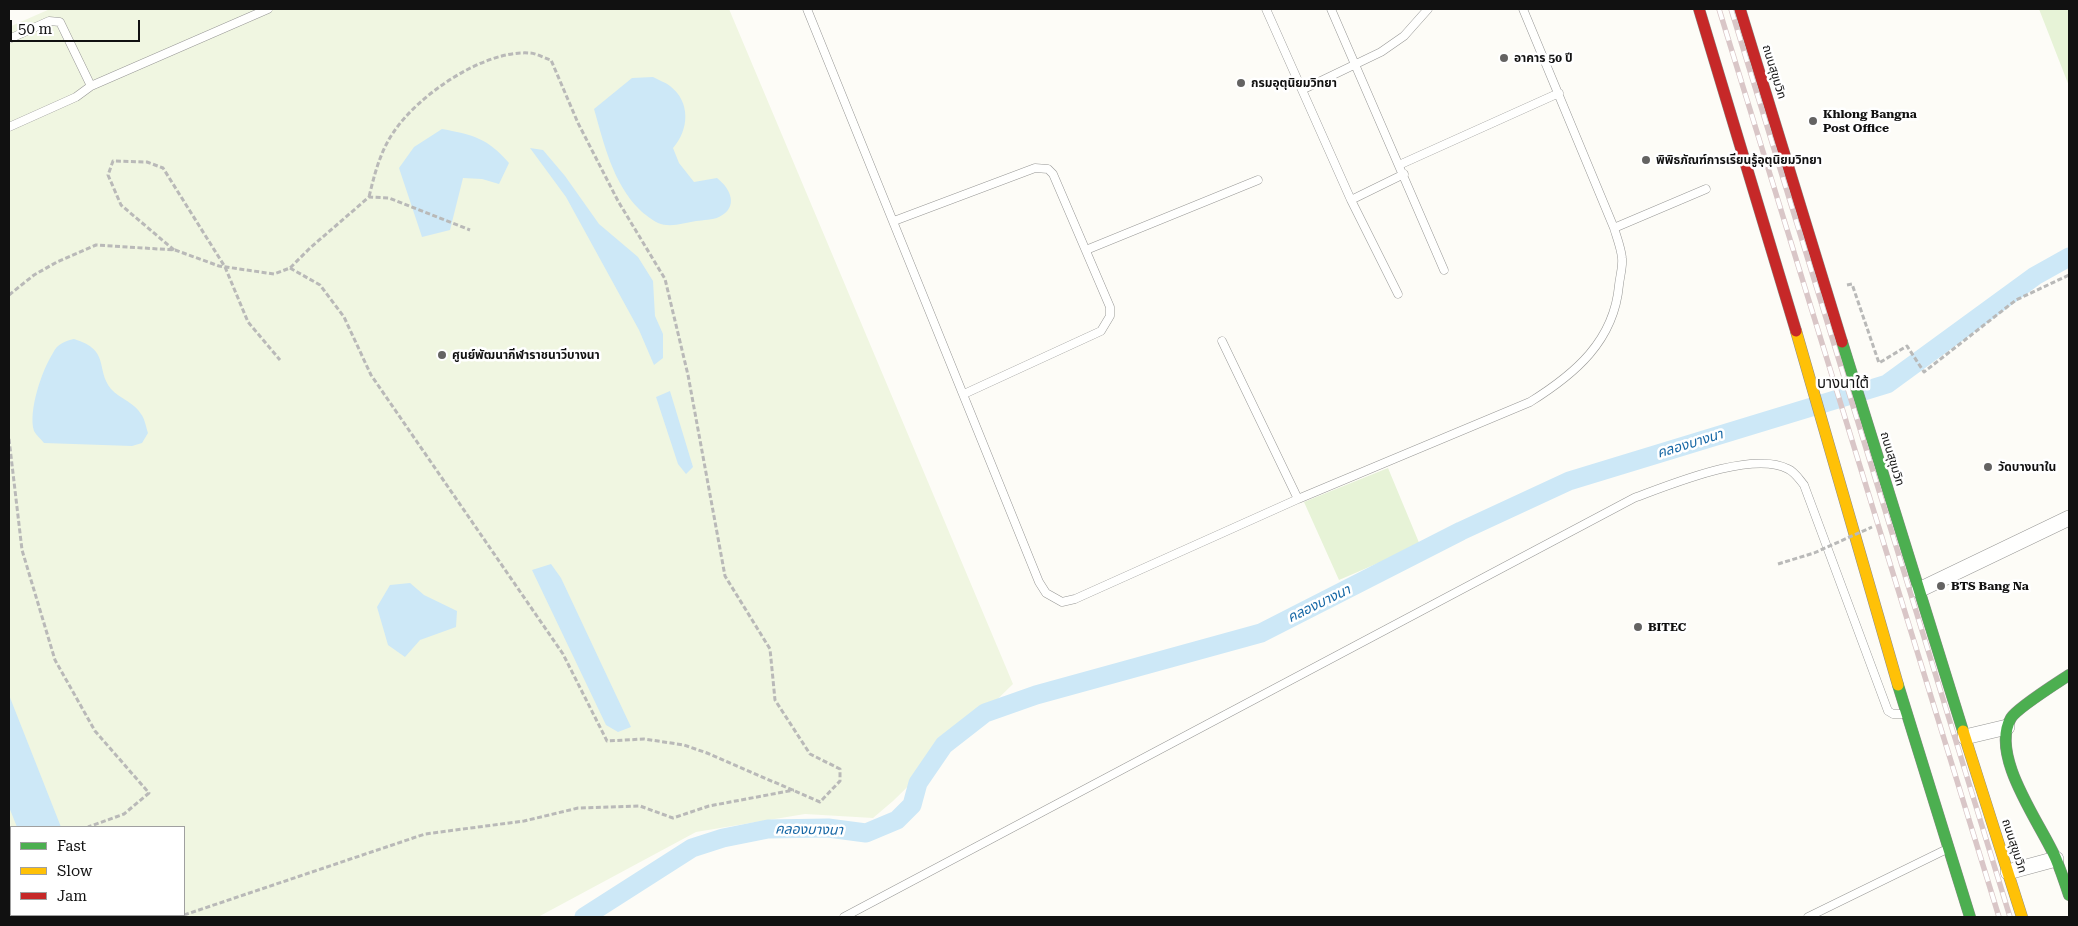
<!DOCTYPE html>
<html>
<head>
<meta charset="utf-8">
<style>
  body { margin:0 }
  #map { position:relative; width:2078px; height:926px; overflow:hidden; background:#fdfcf7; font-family:"Roboto Serif",serif }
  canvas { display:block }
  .frame { position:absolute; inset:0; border:10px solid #111; pointer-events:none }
  .legend { position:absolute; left:10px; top:826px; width:175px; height:90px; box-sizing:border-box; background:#fff; border:1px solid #a0a0a0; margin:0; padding:6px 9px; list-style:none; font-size:15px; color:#111 }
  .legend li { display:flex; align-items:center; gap:10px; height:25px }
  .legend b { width:25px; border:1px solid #a0a0a0 }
  .scale { position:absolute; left:10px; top:20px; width:130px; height:22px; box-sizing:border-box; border:2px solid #111; border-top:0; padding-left:6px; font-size:15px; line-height:18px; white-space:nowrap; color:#111; -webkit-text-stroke:4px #fff; paint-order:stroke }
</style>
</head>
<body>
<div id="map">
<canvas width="2078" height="926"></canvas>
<div class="frame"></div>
<ul class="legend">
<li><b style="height:6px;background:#4caf50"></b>Fast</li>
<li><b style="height:6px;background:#ffc107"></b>Slow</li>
<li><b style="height:6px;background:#c62828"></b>Jam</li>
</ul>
<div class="scale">50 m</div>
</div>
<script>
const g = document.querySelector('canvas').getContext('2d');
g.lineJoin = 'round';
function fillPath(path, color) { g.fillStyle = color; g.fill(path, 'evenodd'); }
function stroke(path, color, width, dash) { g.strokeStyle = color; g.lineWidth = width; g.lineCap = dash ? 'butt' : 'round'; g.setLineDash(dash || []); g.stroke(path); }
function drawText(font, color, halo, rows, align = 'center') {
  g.font = font + ' "Roboto Serif","Noto Sans Thai",serif'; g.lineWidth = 5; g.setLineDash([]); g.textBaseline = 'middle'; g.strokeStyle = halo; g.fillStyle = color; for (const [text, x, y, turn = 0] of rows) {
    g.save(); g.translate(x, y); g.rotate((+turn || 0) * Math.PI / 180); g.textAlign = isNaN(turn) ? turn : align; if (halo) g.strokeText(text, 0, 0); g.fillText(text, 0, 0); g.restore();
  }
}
fillPath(new Path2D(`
  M 2039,9 L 2069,9 L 2069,86 Z
  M 1388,468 L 1420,545 L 1339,580 L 1304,502 Z`), '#e7f3d7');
fillPath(new Path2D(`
  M 50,9 L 729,9 L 1013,684 L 893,801 L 873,818 L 805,814 L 696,832 L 538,917 L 9,917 L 9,27 ZM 11,827 L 184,827 L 184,915 L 11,915 Z`), '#f0f6e1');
fillPath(new Path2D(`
  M 653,77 C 658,80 665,82 670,86 C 691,102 689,130 673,148 L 679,163 L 694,182 L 717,178 C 731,189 739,207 719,217 C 713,220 703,220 696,221 C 684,223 670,228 658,223 C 652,220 644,214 639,209 C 613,183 604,144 594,109 L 632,78 Z
  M 442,129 C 474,135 487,138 509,163 L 499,184 L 482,179 L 463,178 L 450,230 L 422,237 L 399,168 L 414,147 Z
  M 530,148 L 543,150 L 565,176 L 599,224 L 638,257 L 653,281 L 655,316 L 663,334 L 663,358 L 654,365 L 639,330 L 566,197 Z
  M 74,339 C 111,350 95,369 111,389 C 119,398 135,403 141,414 C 145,419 146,427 148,433 L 142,443 L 132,446 L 44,443 C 41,439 36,435 34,431 C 28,411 42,370 53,353 C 57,344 65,341 74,339 Z
  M 670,391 L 693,467 L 686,474 L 678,464 L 656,397 Z
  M 551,564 L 561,578 L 631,727 L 618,732 L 606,725 L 532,570 Z
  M 410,583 L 424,595 L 457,611 L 456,627 L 420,640 L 405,657 L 388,645 L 377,607 L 390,585 Z
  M 9,695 L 61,827 L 17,827 L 9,807 Z`), '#cde8f7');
stroke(new Path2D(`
  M 584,917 L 692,848 L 723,838 L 768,829 L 828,828 L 866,833 L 897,820 L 912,805 L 918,783 L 944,745 L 985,713 L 1036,695 L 1261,633 L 1461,531 L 1569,481 L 1887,384 L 2035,276 L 2069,257`), '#cde8f7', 19);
const lane = new Path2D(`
  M 807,9 L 1039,582 L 1046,593 L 1062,602 L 1075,599 L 1298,499 L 1530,402 C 1575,374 1614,341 1619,285 C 1620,276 1623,266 1622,258 C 1621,248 1617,238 1614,228 L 1523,9
  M 1266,9 L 1351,200 L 1398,294
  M 1331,9 L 1444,270
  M 9,39 L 49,21 L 60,22 L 91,86
  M 1304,89 L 1381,52 L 1404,36 L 1428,9
  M 9,127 L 76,97 L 91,86 L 268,9
  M 1399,165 L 1559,93
  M 1351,200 L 1404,174
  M 894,221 L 1035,168 L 1048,169 L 1053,174 L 1110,307 L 1110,316 L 1101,331 L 964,394
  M 1614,228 L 1706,189
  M 1086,250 L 1258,180
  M 1222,341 L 1298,499
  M 844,917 L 1634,498 C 1670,485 1752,450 1788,469 C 1795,472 1799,479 1804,485 L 1888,711 L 1893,714 L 1902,714
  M 1808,917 L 1945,850`);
const street = new Path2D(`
  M 1919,590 L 2069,518
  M 1965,737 L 2007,727
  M 2008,872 L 2056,859`);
const fast = new Path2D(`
  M 1842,342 L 1963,731
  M 2069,675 C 2057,683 2017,708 2011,718 C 1989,756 2041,824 2056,859 C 2061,871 2065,883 2069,895
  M 1898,685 L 1970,917`);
const slow = new Path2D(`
  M 1796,331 L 1898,685
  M 1963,731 L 2022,917`);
const jam = new Path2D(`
  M 1699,9 L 1796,331
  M 1740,9 L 1842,342`);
stroke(lane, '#979795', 9);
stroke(street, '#979795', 16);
stroke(fast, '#8e8d8b', 12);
stroke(slow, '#8e8d8b', 12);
stroke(jam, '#8e8d8b', 12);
stroke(new Path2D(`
  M 174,250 L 121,205 L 108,175 L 113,161 L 147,162 L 163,168 L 225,267 L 248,322 L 280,360
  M 290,268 L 320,285 L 344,317 L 371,375 L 563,654 L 607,741 L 644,739 L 684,745 L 707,753 L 820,802 L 840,781 L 840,769 L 810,754 L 775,700 L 770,649 L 725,576 L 688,375 L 665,279 L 618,201 L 578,123 L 551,60 C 544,58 536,53 529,53 C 483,50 417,96 393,133 C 380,152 374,176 369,197
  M 1847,285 L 1852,284 L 1879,363 L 1907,346 L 1924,372 L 2016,300 L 2069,275
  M 9,295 L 34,275 L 57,262 L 96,245 L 175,250 L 219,266 L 274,274 L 290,268 L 310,248 L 369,197 L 389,198 L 470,230
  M 9,439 L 22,550 L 55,660 L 95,731 L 149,793 L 124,814 L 88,827
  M 9,856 L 11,855
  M 115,915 L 116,917
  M 184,915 L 425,834 L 524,821 L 578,808 L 640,806 L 673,818 L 709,806 L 794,790
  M 176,917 L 184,915`), '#b9b9b8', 3, [5, 2.5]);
stroke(lane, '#fffffe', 8);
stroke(street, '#fffffe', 15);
stroke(fast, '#4caf50', 11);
stroke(slow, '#ffc107', 11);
stroke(jam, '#c62828', 11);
const rail = new Path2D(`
  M 1719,9 L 1999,917
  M 1731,9 L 2010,917`);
stroke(rail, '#d9c6c7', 5.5);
stroke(rail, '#fff', 4, [11]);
stroke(new Path2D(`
  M 1778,564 L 1814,553 L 1872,527`), '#b9b9b8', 3, [5, 2.5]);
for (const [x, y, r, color] of [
  [1504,58,5,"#646362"],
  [1241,83,5,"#646362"],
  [1813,121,5,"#646362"],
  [1646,160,5,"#646362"],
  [442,355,5,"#646362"],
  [1988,467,5,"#646362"],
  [1941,586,5,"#646362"],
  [1638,627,5,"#646362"]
]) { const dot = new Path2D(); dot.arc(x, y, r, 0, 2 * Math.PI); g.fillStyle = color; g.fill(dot); stroke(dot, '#fff', 2); }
drawText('bold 12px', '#111', '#fff', [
  ["อาคาร 50 ปี",1514,58],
  ["กรมอุตุนิยมวิทยา",1251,83],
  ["Khlong Bangna",1823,114],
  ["Post Office",1823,128],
  ["พิพิธภัณฑ์การเรียนรู้อุตุนิยมวิทยา",1656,160],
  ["ศูนย์พัฒนากีฬาราชนาวีบางนา",452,355],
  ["วัดบางนาใน",1998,467],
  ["BTS Bang Na",1951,586],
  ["BITEC",1648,627]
], 'left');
drawText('12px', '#111', '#fff', [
  ["ถนนสุขุมวิท",1774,72,73],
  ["ถนนสุขุมวิท",1892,459,73],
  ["ถนนสุขุมวิท",2014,846,72]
]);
drawText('italic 14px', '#1768a6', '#fff', [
  ["คลองบางนา",1690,444,-17],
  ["คลองบางนา",1319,604,-26],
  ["คลองบางนา",809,830,1]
]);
drawText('15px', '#111', '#fff', [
  ["บางนาใต้",1843,384]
]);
</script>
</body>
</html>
